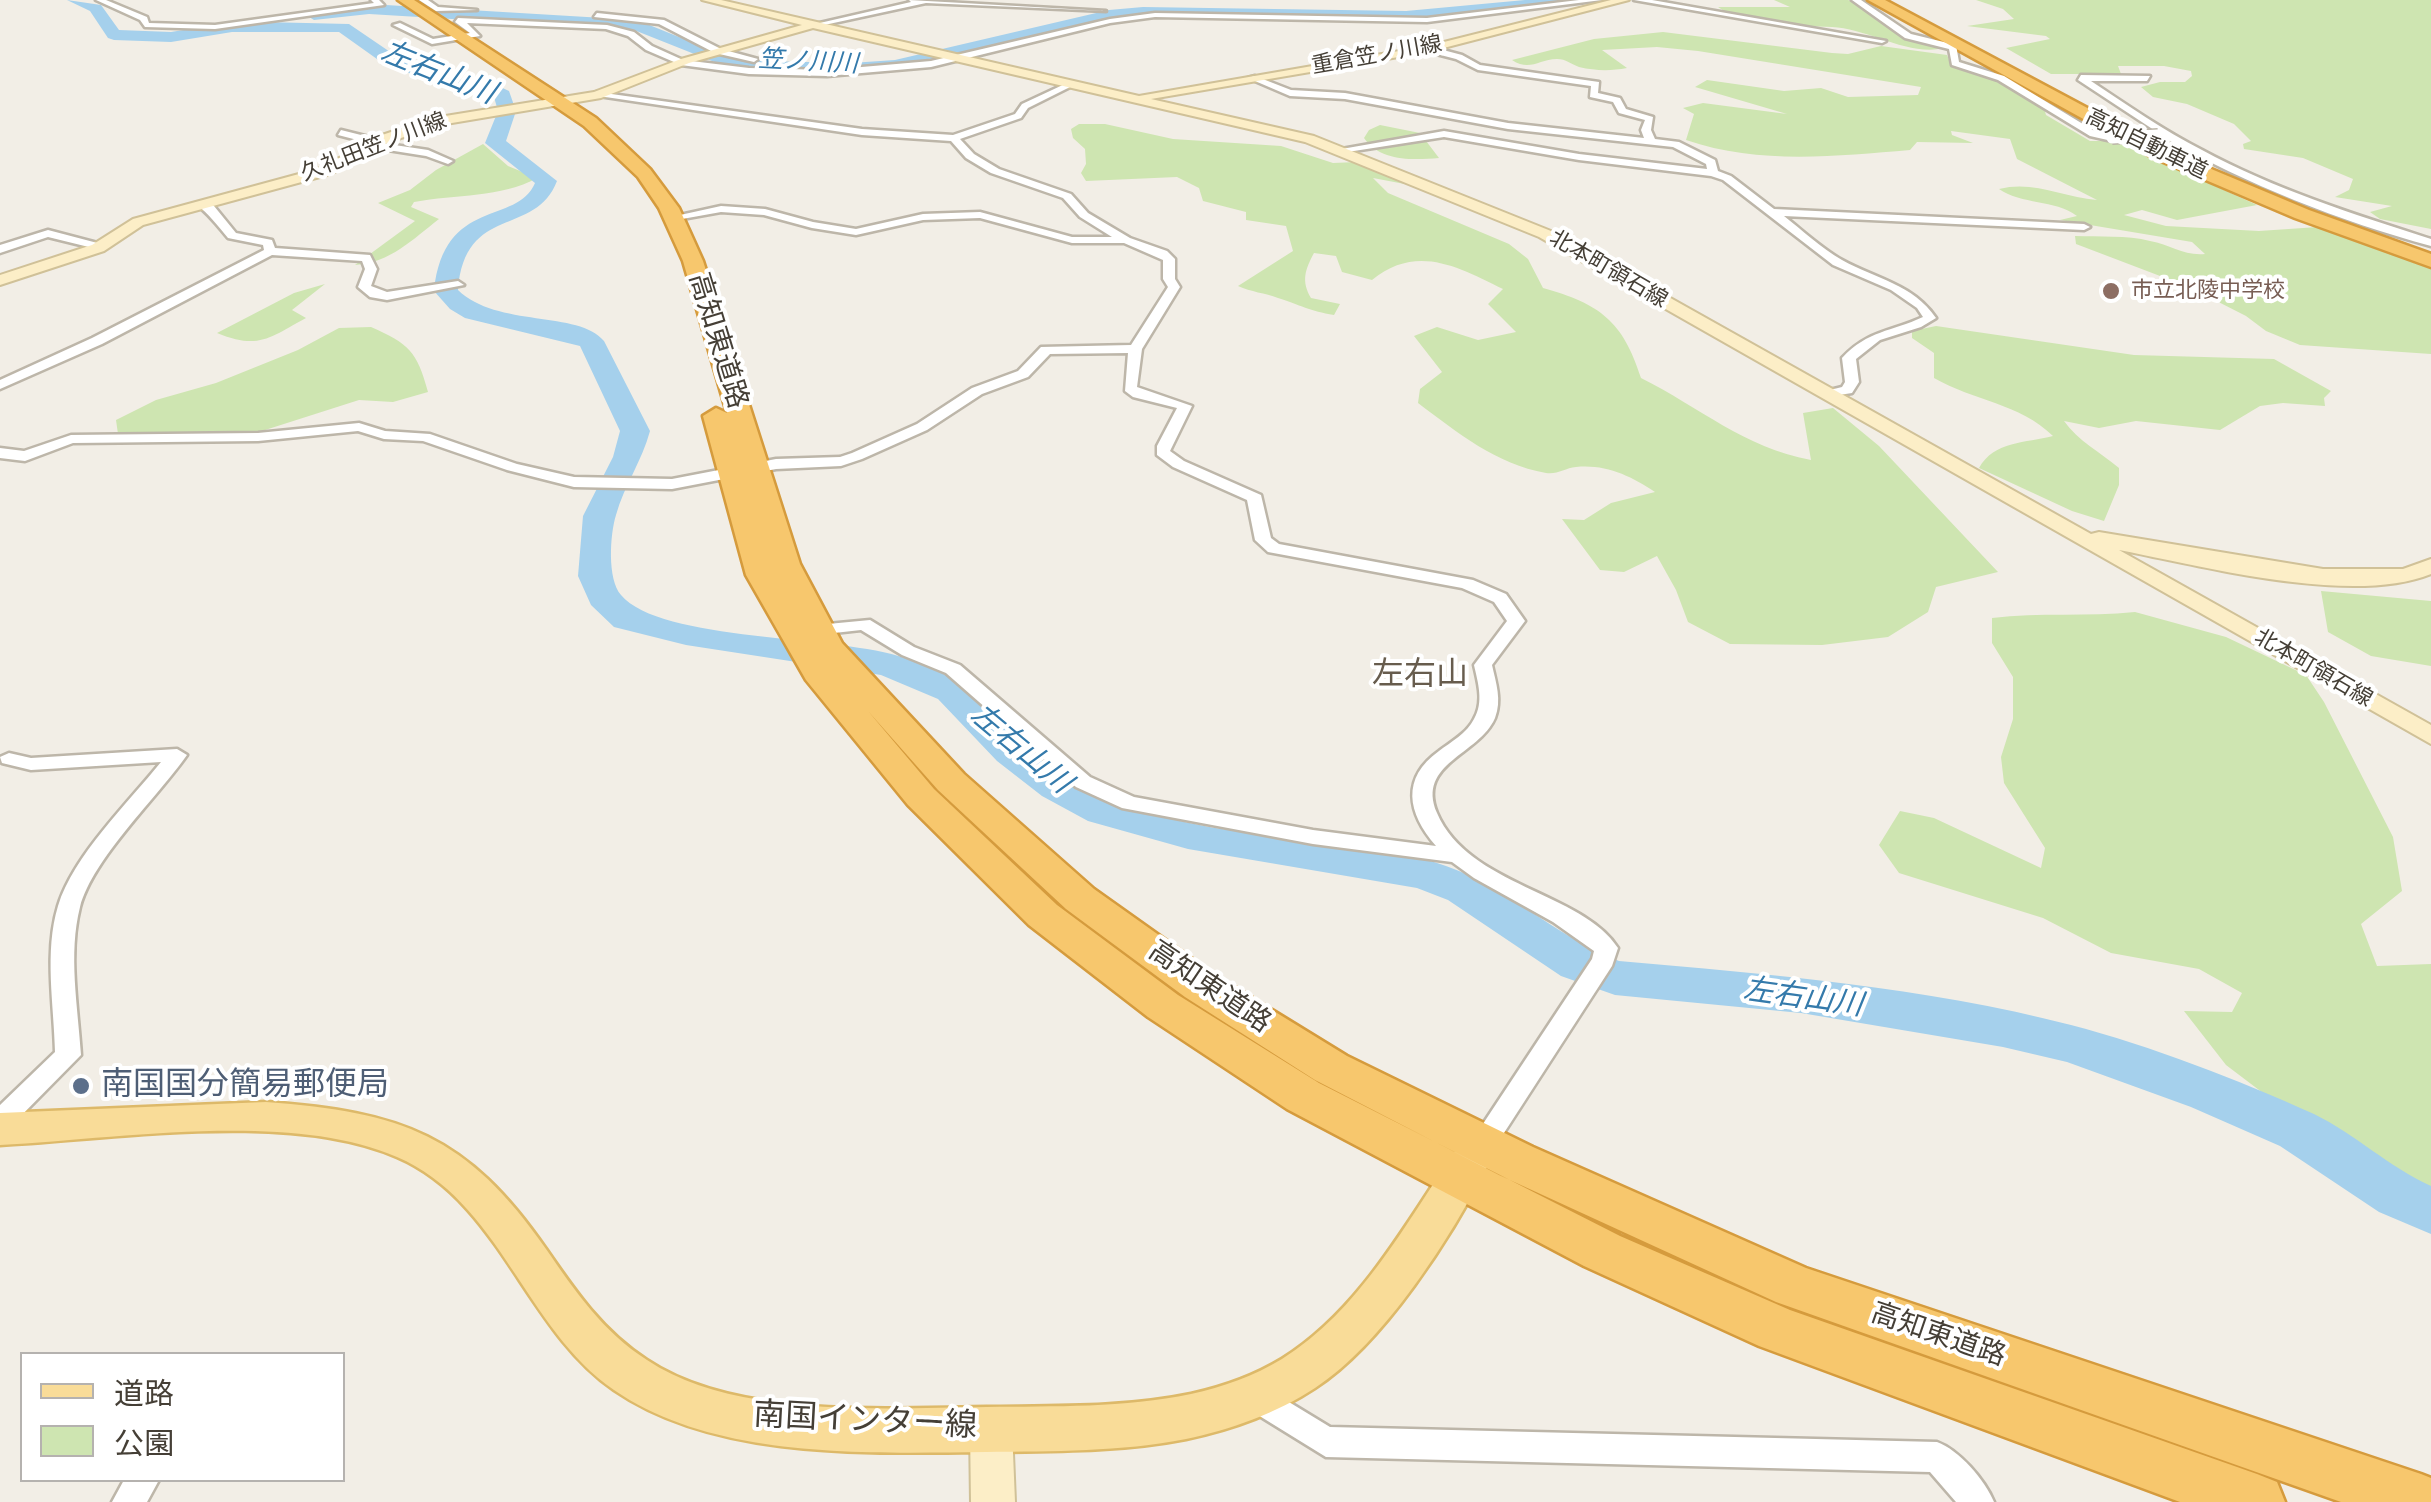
<!DOCTYPE html>
<html>
<head>
<meta charset="utf-8">
<style>
  body { margin:0 }
  #map { position:relative; width:2431px; height:1502px; overflow:hidden; background:#f2eee6; font-family:"Roboto Condensed","Noto Sans JP",sans-serif }
  canvas { display:block }
  .legend { position:absolute; left:20px; top:1352px; width:325px; height:130px; box-sizing:border-box; background:#fff; border:2px solid #b5b2af; margin:0; padding:12px 18px; list-style:none; font-size:30px; color:#453f36 }
  .legend li { display:flex; align-items:center; gap:20px; height:50px }
  .legend b { width:50px; border:2px solid #b5b2af }
</style>
</head>
<body>
<div id="map">
<canvas width="2431" height="1502"></canvas>
<ul class="legend">
<li><b style="height:12px;background:#f9dc98"></b>道路</li>
<li><b style="height:28px;background:#cee5b1"></b>公園</li>
</ul>
</div>
<script>
const g = document.querySelector('canvas').getContext('2d');
g.lineJoin = 'round';
function fillPath(path, color) { g.fillStyle = color; g.fill(path, 'evenodd'); }
function stroke(path, color, width, dash) { g.strokeStyle = color; g.lineWidth = width; g.lineCap = dash ? 'butt' : 'round'; g.setLineDash(dash || []); g.stroke(path); }
function drawText(font, color, halo, rows, align = 'center') {
  g.font = font + ' "Roboto Condensed","Noto Sans JP",sans-serif'; g.lineWidth = 8; g.setLineDash([]); g.textBaseline = 'middle'; g.strokeStyle = halo; g.fillStyle = color; for (const [text, x, y, turn = 0] of rows) {
    g.save(); g.translate(x, y); g.rotate((+turn || 0) * Math.PI / 180); g.textAlign = isNaN(turn) ? turn : align; if (halo) g.strokeText(text, 0, 0); g.fillText(text, 0, 0); g.restore();
  }
}
fillPath(new Path2D(`
  M 1774,0 L 1848,0 L 1863,5 L 1907,38 L 1947,47 C 1912,59 1868,28 1832,27 C 1797,25 1748,29 1718,7 L 1790,7 Z
  M 1976,0 L 2431,0 L 2431,229 L 2380,219 L 2370,212 L 2392,206 L 2335,197 L 2349,190 L 2353,179 L 2303,158 L 2244,149 L 2243,144 L 2251,141 L 2234,124 L 2187,104 L 2153,97 L 2141,87 L 2160,82 L 2185,82 L 2192,76 L 2191,71 L 2164,66 L 2118,66 L 2121,74 L 2051,74 L 2006,48 L 2050,39 L 2046,36 L 1967,26 L 2014,19 L 2003,9 Z
  M 1663,32 L 1832,53 L 1848,54 L 1881,46 L 1947,55 L 1950,62 L 1992,79 L 2044,108 L 2046,115 L 2090,141 L 2116,141 L 2257,205 L 2177,220 L 2142,210 L 2124,215 L 2166,226 L 2259,231 L 2318,227 L 2431,269 L 2431,354 L 2300,345 L 2266,331 L 2246,316 L 2189,287 L 2076,244 L 2075,236 C 2099,237 2127,235 2150,241 C 2171,245 2184,256 2205,254 L 2192,242 L 2060,220 L 2077,216 C 2054,199 2022,205 1999,189 C 2033,180 2063,197 2097,200 L 2017,159 L 2010,139 L 1951,131 L 1952,135 L 1973,143 L 1917,142 L 1910,150 C 1836,156 1758,165 1686,140 L 1694,114 L 1683,108 L 1703,103 L 1787,114 L 1695,87 L 1707,80 L 1784,91 L 1821,88 L 1848,97 L 1918,95 L 1921,87 L 1698,51 L 1657,47 L 1602,50 L 1627,68 C 1611,71 1596,71 1579,67 C 1571,64 1566,59 1557,59 C 1539,59 1530,72 1512,60 L 1594,39 Z
  M 1079,124 L 1105,124 L 1173,139 L 1281,146 L 1333,163 L 1357,162 L 1431,189 L 1373,178 L 1388,193 L 1509,244 L 1528,259 L 1543,288 C 1600,304 1623,321 1641,378 C 1701,408 1743,447 1811,460 L 1803,413 L 1833,408 L 1879,446 L 1998,572 L 1936,587 L 1928,612 L 1888,637 L 1822,645 L 1730,644 L 1688,622 L 1676,590 L 1657,556 L 1624,572 L 1600,570 L 1562,519 L 1584,520 L 1611,503 L 1655,492 C 1631,476 1606,464 1576,467 C 1565,468 1557,475 1546,473 C 1496,464 1458,433 1418,403 L 1420,389 L 1442,372 L 1414,336 L 1437,327 L 1478,340 L 1516,332 L 1488,304 L 1503,289 C 1457,266 1416,244 1372,280 L 1342,272 L 1336,256 L 1314,253 C 1305,270 1301,281 1311,298 L 1340,304 L 1334,315 C 1310,311 1300,305 1278,298 C 1265,293 1251,292 1238,286 L 1293,251 L 1286,226 L 1246,220 L 1246,212 L 1203,201 L 1199,188 L 1177,177 L 1086,181 L 1081,173 L 1086,164 L 1085,149 L 1073,138 L 1071,129 Z
  M 1380,125 L 1420,133 L 1439,158 C 1414,160 1380,162 1364,138 L 1369,130 Z
  M 483,144 L 508,166 L 537,178 C 501,198 456,194 414,202 L 411,207 L 439,219 C 413,239 390,263 355,265 L 415,221 L 378,203 L 410,190 L 436,170 Z
  M 325,284 L 292,310 L 306,318 C 269,338 259,350 217,333 L 294,293 Z
  M 1936,326 L 2134,355 L 2274,359 L 2331,391 L 2324,398 L 2325,406 L 2283,403 L 2260,406 L 2220,430 L 2136,421 L 2099,428 L 2064,421 C 2078,441 2100,452 2119,468 L 2119,485 L 2104,521 L 2072,511 L 1979,468 C 1994,441 2026,443 2053,436 C 2019,403 1974,401 1934,378 L 1934,353 L 1912,338 L 1912,331 Z
  M 371,327 C 409,344 417,351 428,392 L 393,402 L 359,400 L 262,431 L 118,434 L 116,420 L 156,400 L 216,383 L 298,350 L 339,328 Z
  M 2321,591 L 2431,601 L 2431,666 L 2371,656 L 2328,632 Z
  M 2135,612 L 2226,637 L 2306,675 L 2324,702 L 2393,837 L 2402,891 L 2361,924 L 2377,966 L 2431,964 L 2431,1194 L 2288,1112 L 2226,1065 L 2184,1011 L 2232,1012 L 2242,993 L 2199,969 L 2111,953 L 2043,918 L 1899,873 L 1879,845 L 1900,811 L 1934,818 L 2041,868 L 2045,848 L 2004,783 L 2001,757 L 2013,719 L 2013,677 L 1992,643 L 1992,618 C 2040,612 2087,617 2135,612 Z`), '#cee5b1');
fillPath(new Path2D(`
  M 67,0 L 101,5 L 119,30 L 171,32 L 256,18 L 263,22 L 349,24 L 396,56 L 462,80 L 494,84 L 509,91 L 516,111 L 506,141 L 557,181 C 535,238 465,203 458,290 C 497,328 579,310 604,341 L 650,431 C 642,461 624,486 616,515 C 610,534 607,579 621,595 C 660,642 841,635 905,658 C 924,665 952,673 967,686 C 988,703 1005,726 1026,744 C 1053,766 1083,786 1115,800 C 1214,843 1331,832 1434,862 C 1503,882 1553,936 1619,961 C 1770,974 1924,987 2071,1025 C 2151,1046 2239,1080 2314,1114 C 2355,1134 2389,1167 2431,1186 L 2431,1234 L 2379,1212 L 2280,1146 L 2191,1107 L 2067,1062 L 2003,1047 L 1801,1013 L 1615,995 L 1561,976 L 1448,900 L 1417,888 L 1188,849 L 1088,821 L 1042,796 L 997,761 L 938,699 L 881,675 L 686,645 L 614,627 L 591,605 L 578,576 L 583,516 L 613,457 L 620,431 L 580,346 L 465,318 L 450,309 L 434,291 C 444,196 517,226 535,183 L 485,143 L 498,111 L 494,97 L 453,89 L 384,64 L 339,32 L 232,32 L 171,42 L 114,40 L 108,38 L 90,11 Z
  M 1525,0 L 1567,0 L 1515,10 L 1406,20 L 1212,14 L 1109,20 L 895,70 L 851,73 L 764,71 L 717,63 L 634,30 L 369,14 L 314,20 L 306,15 L 314,10 L 369,4 L 637,20 L 721,54 L 764,61 L 851,63 L 895,60 L 1109,10 L 1143,7 L 1406,11 Z`), '#a5d0ec');
const street = new Path2D(`
  M 96,0 L 106,0 L 147,17 L 149,23 L 215,25 L 374,3 L 371,0 L 379,0 L 384,5 L 215,29 L 145,27 L 140,20 Z
  M 419,0 L 428,0 L 438,7 L 477,10 L 436,11 Z
  M 909,0 L 1106,11 L 926,3 L 815,27 L 811,25 L 911,2 Z
  M 1579,0 L 1602,0 L 1427,22 L 1155,17 L 1110,23 L 931,67 L 827,76 L 749,74 L 681,65 L 646,50 L 628,36 L 606,29 L 467,23 L 480,36 L 432,44 L 393,25 L 400,23 L 433,39 L 470,33 L 455,22 L 458,18 L 607,25 L 634,32 L 652,46 L 683,60 L 749,68 L 827,70 L 931,61 L 1110,19 L 1155,13 L 1427,18 Z
  M 1634,0 L 1652,0 L 1886,41 L 1882,43 Z
  M 1852,0 L 1861,0 L 1911,34 L 1956,45 L 1959,62 L 2004,76 L 2096,132 L 2117,138 L 2112,141 L 2090,136 L 1998,80 L 1952,65 L 1949,49 L 1905,38 Z
  M 597,13 L 664,20 L 721,49 L 758,59 L 754,62 L 715,53 L 659,24 L 594,17 Z
  M 1428,46 L 1462,55 L 1480,65 L 1599,82 L 1598,93 L 1620,98 L 1626,109 L 1653,117 L 1651,130 L 1655,139 L 1679,142 L 1715,160 L 1718,171 L 1731,176 L 1774,209 L 2084,224 L 2090,227 L 2084,230 L 1784,216 C 1802,230 1821,248 1842,260 C 1876,279 1913,284 1936,318 L 1921,327 L 1880,340 L 1856,359 L 1859,382 L 1852,393 L 1826,397 L 1826,391 L 1842,387 L 1845,382 L 1842,358 C 1868,330 1891,332 1923,317 L 1917,308 L 1891,290 L 1833,265 L 1723,180 L 1711,176 L 1579,160 L 1444,137 L 1341,153 L 1336,150 L 1444,131 L 1579,154 L 1707,169 L 1706,164 L 1673,147 L 1508,129 L 1345,99 L 1290,96 L 1248,78 L 1255,76 L 1291,90 L 1345,93 L 1508,123 L 1644,138 L 1641,130 L 1645,120 L 1619,113 L 1613,102 L 1590,97 L 1591,86 L 1478,70 L 1456,59 L 1425,51 Z
  M 2081,75 L 2150,76 L 2147,81 L 2091,81 C 2127,105 2163,130 2202,150 C 2274,189 2353,214 2431,239 L 2431,246 C 2339,221 2248,185 2165,138 L 2155,137 L 2157,132 L 2078,80 Z
  M 1067,83 L 1074,85 L 1028,108 L 1021,118 L 960,139 L 974,154 L 999,169 L 1071,194 L 1088,213 L 1130,238 L 1167,251 L 1175,259 L 1175,279 L 1180,287 L 1142,349 L 1137,387 L 1192,406 L 1170,451 L 1184,461 L 1261,495 L 1271,538 L 1279,544 L 1473,580 L 1506,594 L 1525,621 L 1492,665 C 1496,683 1502,700 1495,718 C 1479,755 1416,763 1437,813 C 1468,886 1582,892 1618,948 L 1612,966 L 1491,1153 L 1482,1156 L 1473,1153 L 1469,1145 L 1592,959 L 1594,951 L 1553,922 L 1474,878 L 1452,862 L 1313,844 L 1122,808 L 1076,787 L 946,673 L 902,655 L 861,630 L 807,636 L 798,631 L 807,626 L 870,620 L 914,647 L 960,665 L 1090,777 L 1134,797 L 1313,830 L 1436,846 C 1407,813 1401,778 1439,751 C 1451,742 1467,733 1474,719 C 1484,702 1478,683 1474,665 L 1507,621 L 1494,602 L 1462,588 L 1268,552 L 1255,540 L 1247,500 L 1173,467 L 1157,455 L 1157,446 L 1177,408 L 1133,397 L 1125,391 L 1128,353 L 1050,354 L 1028,377 L 982,394 L 927,430 L 862,459 L 841,466 L 776,469 L 672,489 L 574,487 L 507,470 L 423,441 L 384,439 L 358,431 L 258,441 L 73,443 L 25,461 L 0,458 L 0,448 L 24,451 L 71,435 L 258,433 L 359,423 L 385,431 L 430,434 L 517,464 L 574,477 L 672,479 L 776,459 L 840,457 L 852,453 L 917,424 L 972,388 L 1018,371 L 1041,347 L 1131,345 L 1168,287 L 1163,279 L 1163,260 L 1124,243 L 1072,243 L 980,218 L 923,220 L 856,235 L 812,228 L 764,215 L 721,212 L 671,221 L 671,217 L 721,206 L 765,209 L 813,222 L 856,229 L 923,214 L 980,212 L 1072,237 L 1112,237 L 1080,217 L 1063,198 L 991,173 L 966,158 L 951,141 L 862,135 L 592,95 L 597,92 L 862,129 L 953,135 L 1015,114 L 1022,104 Z
  M 341,130 L 381,140 L 381,143 L 428,150 L 453,161 L 448,164 L 426,156 L 369,147 L 369,143 L 338,135 Z
  M 202,202 L 214,206 L 236,233 L 272,240 L 275,248 L 370,255 L 377,269 L 371,286 L 387,292 L 458,281 L 464,285 L 387,300 L 370,297 L 358,287 L 365,269 L 362,261 L 272,255 L 102,344 L 0,389 L 0,380 L 92,338 L 264,250 L 263,245 L 228,238 C 218,226 209,214 197,205 Z
  M 48,230 L 105,245 L 107,247 L 101,250 L 48,237 L 0,253 L 0,245 Z
  M 177,749 L 187,755 C 157,798 93,858 80,907 C 68,954 78,1007 81,1055 L 9,1128 L 0,1132 L 0,1105 L 55,1052 C 54,1005 44,952 58,906 C 73,856 128,803 161,762 L 31,770 L 2,763 L 0,757 L 9,753 L 31,758 Z
  M 1256,1382 L 1330,1427 L 1937,1442 C 1959,1450 1985,1480 1994,1502 L 1956,1502 L 1930,1472 L 1326,1457 L 1245,1407 L 1241,1397 L 1245,1387 Z
  M 124,1480 L 159,1480 L 147,1502 L 112,1502 Z`);
const secondary = new Path2D(`
  M 702,0 L 721,0 L 1139,96 L 1428,46 L 1611,0 L 1629,0 L 1428,52 L 1151,99 L 1314,136 L 1551,231 L 2091,534 L 2099,532 L 2323,569 L 2403,569 L 2431,559 L 2431,574 C 2352,606 2202,566 2119,550 L 2431,725 L 2431,744 L 1539,237 L 1305,142 L 813,28 L 689,63 L 601,98 L 440,125 L 389,142 L 331,174 L 143,225 L 104,251 L 0,285 L 0,275 L 92,245 L 133,219 L 321,168 L 379,136 L 433,118 L 594,92 L 681,59 L 802,25 Z
  M 991,1408 L 1006,1414 L 1012,1429 L 1015,1502 L 971,1502 L 970,1429 L 976,1414 Z`);
const primary = new Path2D(`
  M 266,1102 C 402,1112 467,1135 546,1249 C 575,1291 603,1332 647,1360 C 735,1419 885,1408 987,1407 C 1055,1406 1124,1408 1191,1394 C 1223,1387 1254,1376 1282,1359 C 1359,1311 1405,1225 1455,1151 L 1469,1146 L 1483,1151 L 1489,1163 C 1452,1236 1384,1343 1315,1388 C 1277,1413 1230,1430 1186,1439 C 1120,1452 1053,1451 986,1452 C 868,1453 716,1460 614,1390 C 525,1329 500,1201 397,1157 C 291,1110 115,1139 0,1145 L 0,1113 Z`);
const highway = new Path2D(`
  M 398,0 L 414,0 L 596,118 L 650,169 L 679,208 L 703,261 L 800,564 L 842,643 L 964,774 L 1094,889 L 1215,975 L 1347,1056 L 1533,1147 L 1806,1268 L 2421,1474 L 2431,1478 L 2431,1502 L 2341,1502 L 1776,1302 L 1499,1175 L 1315,1080 L 1185,997 L 1066,909 L 938,790 L 868,711 L 934,789 L 1057,905 L 1178,995 L 1319,1083 L 1620,1236 L 1790,1310 L 2257,1474 L 2277,1482 L 2285,1502 L 2180,1502 L 1759,1346 L 1584,1266 L 1287,1109 L 1148,1017 L 1029,925 L 908,805 L 806,680 L 746,575 L 703,416 L 716,408 L 727,413 L 683,261 L 659,208 L 638,177 L 584,126 Z
  M 1868,0 L 1885,0 L 2166,150 L 2309,210 L 2431,254 L 2431,267 L 2295,218 L 2154,158 Z`);
stroke(street, '#bdb6a9', 5);
stroke(secondary, '#d0c198', 4);
stroke(primary, '#ddb969', 5);
stroke(highway, '#d59b3d', 5);
fillPath(street, '#fff');
fillPath(secondary, '#fceec7');
fillPath(primary, '#f9dc98');
fillPath(highway, '#f7c76d');
const streetBridge = new Path2D(`
  M 2112,138 L 2158,135`);
stroke(streetBridge, '#bdb6a9', 14, []);
stroke(streetBridge, '#fff', 11);
for (const [x, y, r, color] of [
  [2111,291,10,"#8d6e63"],
  [81,1086,10,"#5c6f8a"]
]) { const dot = new Path2D(); dot.arc(x, y, r, 0, 2 * Math.PI); g.fillStyle = color; g.fill(dot); stroke(dot, '#fff', 4); }
drawText('22px', '#453f36', '#fff', [
  ["重倉笠ノ川線",1377,56,-10],
  ["高知自動車道",2146,145,26],
  ["久礼田笠ノ川線",374,148,-21],
  ["北本町領石線",1608,270,30],
  ["北本町領石線",2313,669,30]
]);
drawText('22px', '#785e54', '#fff', [
  ["市立北陵中学校",2131,291]
], 'left');
drawText('italic 25px', '#347aab', '#fff', [
  ["笠ノ川川",808,63,3]
]);
drawText('28px', '#453f36', '#fff', [
  ["高知東道路",717,341,73],
  ["高知東道路",1209,988,34],
  ["高知東道路",1938,1336,19]
]);
drawText('italic 30px', '#347aab', '#fff', [
  ["左右山川",438,74,22],
  ["左右山川",1020,750,40],
  ["左右山川",1803,999,8]
]);
drawText('32px', '#675c4d', '#fff', [
  ["左右山",1420,676]
]);
drawText('32px', '#4e5e75', '#fff', [
  ["南国国分簡易郵便局",101,1086]
], 'left');
drawText('32px', '#453f36', '#fff', [
  ["南国インター線",865,1422,3]
]);
</script>
</body>
</html>
